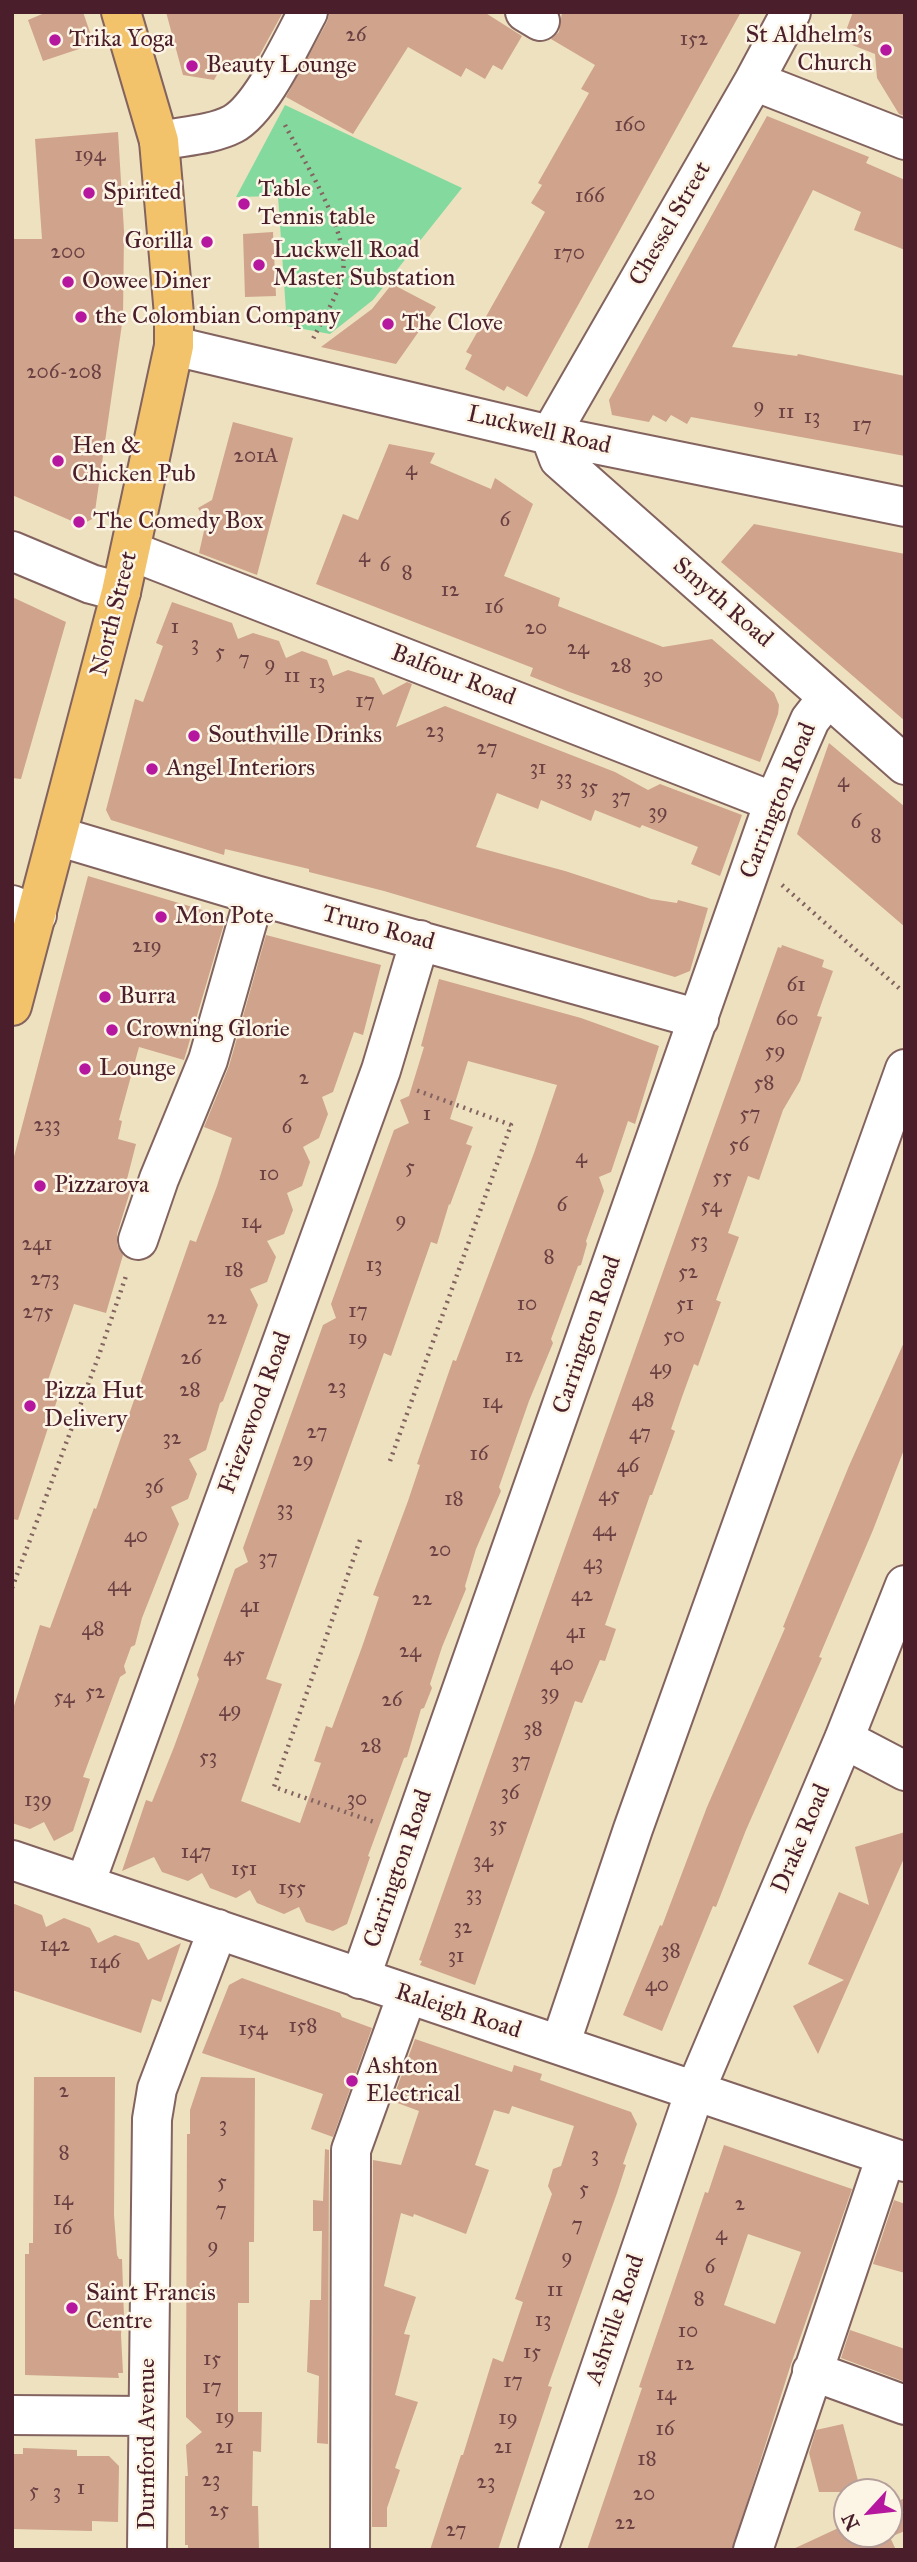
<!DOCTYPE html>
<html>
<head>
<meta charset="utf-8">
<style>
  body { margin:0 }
  #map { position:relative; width:917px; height:2562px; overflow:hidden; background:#eee1c0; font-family:"IM FELL Great Primer",serif }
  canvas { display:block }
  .frame { position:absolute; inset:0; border:14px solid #4a1f2b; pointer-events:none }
  .north { position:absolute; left:833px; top:2478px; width:70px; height:70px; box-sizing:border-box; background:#fcf5e5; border:2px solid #b59f9b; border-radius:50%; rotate:243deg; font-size:19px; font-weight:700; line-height:28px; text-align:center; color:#4a1f2b }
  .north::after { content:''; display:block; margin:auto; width:24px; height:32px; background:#b5179e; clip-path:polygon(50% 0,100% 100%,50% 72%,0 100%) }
</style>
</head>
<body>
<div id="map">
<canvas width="917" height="2562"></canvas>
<div class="frame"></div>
<div class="north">N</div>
</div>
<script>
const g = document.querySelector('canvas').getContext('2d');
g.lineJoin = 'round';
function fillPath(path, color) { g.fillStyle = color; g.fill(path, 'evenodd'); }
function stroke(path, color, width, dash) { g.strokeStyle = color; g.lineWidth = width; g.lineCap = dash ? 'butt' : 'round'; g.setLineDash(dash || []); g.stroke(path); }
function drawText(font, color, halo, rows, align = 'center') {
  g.font = font + ' "IM FELL Great Primer",serif'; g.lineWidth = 5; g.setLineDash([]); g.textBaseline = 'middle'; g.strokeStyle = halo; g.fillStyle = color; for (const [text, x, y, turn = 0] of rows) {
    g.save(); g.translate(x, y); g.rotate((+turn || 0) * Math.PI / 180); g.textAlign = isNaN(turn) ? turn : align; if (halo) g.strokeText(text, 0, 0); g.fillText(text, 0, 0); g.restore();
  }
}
fillPath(new Path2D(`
  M 285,105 L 462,188 L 373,300 L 330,334 L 287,326 L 278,196 L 236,197 Z`), '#84da9e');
fillPath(new Path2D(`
  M 47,12 L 83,12 L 94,44 L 43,61 L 28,20 Z
  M 166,12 L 283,12 L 252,69 L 238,72 L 223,64 L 214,80 L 183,75 Z
  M 330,12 L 484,12 L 522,36 L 502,70 L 493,65 L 485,79 L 466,68 L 461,77 L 408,47 L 353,134 L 286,97 L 327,22 Z
  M 562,12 L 741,12 L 527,397 L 507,386 L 504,391 L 465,369 L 472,355 L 466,352 L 545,212 L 531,203 L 542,185 L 538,183 L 589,93 L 581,89 L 595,65 L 551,39 L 559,32 Z
  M 853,12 L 905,12 L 905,116 L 899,114 L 877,78 L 875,54 L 842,41 Z
  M 767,116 L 869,157 L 866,163 L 905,180 L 905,250 L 854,230 L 861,212 L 813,190 L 732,347 L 797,356 L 798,354 L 905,376 L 905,456 L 691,417 L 687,424 L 671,415 L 666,422 L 653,415 L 649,422 L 612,415 L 609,400 Z
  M 118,132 L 124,231 L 123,317 L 94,518 L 81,525 L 12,495 L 12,239 L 42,239 L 35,139 Z
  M 273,232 L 276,296 L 245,297 L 243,234 Z
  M 392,284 L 436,307 L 396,364 L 321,347 L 372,309 Z
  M 233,422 L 293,438 L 257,575 L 199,553 L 206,522 L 198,508 L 212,500 Z
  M 389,444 L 435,453 L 430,463 L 491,489 L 495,478 L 533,504 L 504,576 L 560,598 L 558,606 L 663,647 L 712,639 L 774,693 L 779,705 L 778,714 L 760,762 L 567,691 L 530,676 L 533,668 L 316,584 L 343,514 L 358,520 Z
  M 754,524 L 905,554 L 905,721 L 721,562 Z
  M 12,597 L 66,622 L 21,779 L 12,778 Z
  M 172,602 L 232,623 L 238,639 L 253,633 L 279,641 L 286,658 L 302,651 L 327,660 L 333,676 L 348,670 L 374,678 L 383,695 L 407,682 L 412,684 L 396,727 L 445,706 L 615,772 L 648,790 L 660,784 L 742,815 L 720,876 L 691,864 L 698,847 L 642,825 L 640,828 L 595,810 L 591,821 L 541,800 L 538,809 L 497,793 L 476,847 L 565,871 L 651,899 L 677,903 L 678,900 L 708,908 L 690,971 L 675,977 L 384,891 L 309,872 L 309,869 L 225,849 L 224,855 L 111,820 L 106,810 L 135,699 L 143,702 L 163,646 L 156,643 Z
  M 829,743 L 905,807 L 905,927 L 797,834 Z
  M 88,876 L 226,917 L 184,1060 L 139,1047 L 119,1120 L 122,1121 L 118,1139 L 136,1144 L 126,1183 L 132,1185 L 117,1234 L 117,1245 L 123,1255 L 106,1313 L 74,1304 L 46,1386 L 60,1391 L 18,1520 L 12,1519 L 12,1164 Z
  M 266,935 L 381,965 L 363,1035 L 354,1032 L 333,1092 L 322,1097 L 328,1114 L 319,1138 L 303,1147 L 310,1162 L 302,1186 L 287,1193 L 293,1210 L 284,1234 L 267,1241 L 276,1257 L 267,1282 L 250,1289 L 258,1305 L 223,1401 L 220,1403 L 206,1450 L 189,1459 L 197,1474 L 188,1499 L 171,1507 L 179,1524 L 142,1618 L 135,1645 L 131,1647 L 124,1666 L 126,1673 L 120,1677 L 83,1777 L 90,1779 L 73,1831 L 54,1841 L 44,1822 L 30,1829 L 12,1823 L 12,1712 L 40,1625 L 50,1628 L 94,1508 L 96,1509 L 190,1240 L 196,1242 L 217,1186 L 232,1138 L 204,1127 L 229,1066 Z
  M 782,945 L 824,960 L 822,967 L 833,971 L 817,1016 L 822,1017 L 800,1081 L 783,1110 L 759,1180 L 748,1176 L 728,1233 L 739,1237 L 716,1300 L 721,1302 L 698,1366 L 694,1364 L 682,1397 L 671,1429 L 675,1431 L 652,1495 L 650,1495 L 605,1625 L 616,1629 L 605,1661 L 600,1660 L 582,1703 L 575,1701 L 475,1985 L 420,1965 L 422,1961 L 419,1960 L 778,947 L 781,948 Z
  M 439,979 L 581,1018 L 659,1046 L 635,1124 L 628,1121 L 611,1172 L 599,1177 L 604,1191 L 586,1241 L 587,1244 L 581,1265 L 578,1266 L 551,1339 L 553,1343 L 529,1401 L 499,1487 L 501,1491 L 476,1549 L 465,1586 L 466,1589 L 442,1647 L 430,1684 L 432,1688 L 424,1708 L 421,1709 L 407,1757 L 404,1758 L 368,1856 L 370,1857 L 347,1924 L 333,1931 L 306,1922 L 299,1907 L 284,1914 L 257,1903 L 250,1890 L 236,1898 L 210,1888 L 202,1873 L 188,1881 L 162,1872 L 154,1857 L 122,1871 L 146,1800 L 152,1802 L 174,1747 L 199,1679 L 197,1675 L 235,1569 L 248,1562 L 243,1548 L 323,1325 L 336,1318 L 331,1304 L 394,1130 L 409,1123 L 400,1100 L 409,1096 L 424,1047 L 421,1046 ZM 468,1061 L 557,1085 L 534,1153 L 456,1361 L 453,1360 L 417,1464 L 420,1465 L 408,1501 L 373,1595 L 379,1597 L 362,1647 L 332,1728 L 326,1726 L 314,1761 L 321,1763 L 300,1823 L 241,1801 L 282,1684 L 266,1679 L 384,1353 L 391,1356 L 431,1242 L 437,1244 L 449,1204 L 450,1205 L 472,1146 L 466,1144 L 473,1127 L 450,1119 Z
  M 905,1340 L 905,1447 L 873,1530 L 819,1657 L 822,1658 L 746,1830 L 716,1907 L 713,1906 L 662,2031 L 623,2015 L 660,1925 L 662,1926 L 707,1807 L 785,1628 L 783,1627 L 849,1466 Z
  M 905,1832 L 905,1856 L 818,2054 L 793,2006 L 844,1980 L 808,1964 L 839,1892 L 869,1905 L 855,1847 Z
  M 12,1903 L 42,1915 L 46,1927 L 64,1918 L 90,1928 L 98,1943 L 115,1935 L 139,1943 L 148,1960 L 181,1943 L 161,2002 L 152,1999 L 141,2033 L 12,1990 Z
  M 242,1978 L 340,2013 L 342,2017 L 372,2028 L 333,2137 L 311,2129 L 323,2094 L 202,2053 L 229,1985 Z
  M 415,2039 L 512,2072 L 514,2065 L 542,2074 L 540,2080 L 631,2112 L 637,2124 L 623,2164 L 626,2165 L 617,2193 L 548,2386 L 552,2387 L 498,2550 L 430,2550 L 461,2455 L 463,2455 L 493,2358 L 503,2362 L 523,2302 L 515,2299 L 552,2194 L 548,2186 L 553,2169 L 561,2166 L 574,2126 L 512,2106 L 509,2114 L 494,2110 L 475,2165 L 489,2170 L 466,2234 L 414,2214 L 413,2217 L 401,2213 L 384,2286 L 416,2297 L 404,2334 L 410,2335 L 395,2395 L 418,2402 L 395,2468 L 400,2470 L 387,2508 L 387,2527 L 372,2527 L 373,2160 L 401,2165 L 419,2111 L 392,2101 Z
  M 34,2077 L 115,2077 L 114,2215 L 117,2255 L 119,2259 L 122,2259 L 124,2318 L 122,2318 L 121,2335 L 123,2373 L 118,2373 L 119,2378 L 25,2375 L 25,2254 L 29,2254 L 29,2243 L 33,2243 Z
  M 201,2077 L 255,2078 L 254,2242 L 249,2242 L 249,2303 L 238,2303 L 238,2412 L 262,2412 L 261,2452 L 253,2451 L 252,2506 L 258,2506 L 259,2550 L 188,2550 L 188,2545 L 185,2545 L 185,2476 L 188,2476 L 186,2445 L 202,2432 L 186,2417 L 186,2388 L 187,2134 L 190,2134 L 190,2110 Z
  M 724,2145 L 852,2189 L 791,2364 L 732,2550 L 587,2550 L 642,2388 L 639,2387 L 675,2281 L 705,2192 L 708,2193 ZM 748,2234 L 801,2252 L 775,2324 L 724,2305 Z
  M 325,2149 L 329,2150 L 328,2444 L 317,2443 L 319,2376 L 307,2372 L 310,2300 L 321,2300 L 322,2231 L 313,2231 L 313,2200 L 323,2201 Z
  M 894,2200 L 905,2204 L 905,2273 L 873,2264 Z
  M 850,2330 L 905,2349 L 905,2382 L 841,2358 Z
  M 843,2424 L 861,2492 L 819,2492 L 809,2453 L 816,2430 Z
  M 23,2448 L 77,2450 L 77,2456 L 109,2456 L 119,2466 L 118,2522 L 92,2521 L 92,2531 L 12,2529 L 12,2454 L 23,2454 Z
  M 905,2498 L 905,2531 L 890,2537 L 896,2550 L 791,2550 L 847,2524 L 847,2534 L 889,2534 L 889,2505 Z`), '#cfa38c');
const minor = new Path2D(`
  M 525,12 L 540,21
  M 791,12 L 754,81 L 550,435 L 559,459 L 905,765
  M 754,81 L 905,140
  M 159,141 C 183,136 212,135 233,124 C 262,108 292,41 308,12
  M 174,346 L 550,435 L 905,507
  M 12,551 L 91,584 L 121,592
  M 131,551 L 774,802
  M 57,836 L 255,895 L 699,1019
  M 12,905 L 37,915
  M 138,1240 L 159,1179 L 208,1060 L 255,895
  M 844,1739 L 905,1771
  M 12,1860 L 905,2162
  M 85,1884 L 381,1070 L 420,940
  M 360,1979 L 774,802 L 810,720 L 828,697
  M 560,2045 L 633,1829 L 905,1069
  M 812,2371 L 905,2405
  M 12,2415 L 147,2416
  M 147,2550 L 152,2119 L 157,2089 L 218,1929
  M 350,2550 L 351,2150 L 407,1995
  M 538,2550 L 695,2091 L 844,1739 L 905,1585
  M 753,2550 L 886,2156`);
const major = new Path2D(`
  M 12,1006 L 121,592 L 174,346 L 174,315 L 159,141 L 121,12`);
stroke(minor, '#83635f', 42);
stroke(major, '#83635f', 42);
stroke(new Path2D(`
  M 285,125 C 304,162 353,236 342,277 C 336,299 322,320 312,341
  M 782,885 L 900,989
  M 390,1461 L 511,1125 L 413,1089
  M 360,1540 L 274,1787 L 377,1823
  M 12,1588 L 99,1355 L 127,1273`), '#83635f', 4.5, [2, 5]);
stroke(minor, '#fff', 38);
stroke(major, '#f2c36a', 38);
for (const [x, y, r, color] of [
  [55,40,7,"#b5179e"],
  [886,50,7,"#b5179e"],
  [192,66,7,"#b5179e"],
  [89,193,7,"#b5179e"],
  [244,204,7,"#b5179e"],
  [207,242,7,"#b5179e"],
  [259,265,7,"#b5179e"],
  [68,282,7,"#b5179e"],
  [81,317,7,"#b5179e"],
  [388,324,7,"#b5179e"],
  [58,461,7,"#b5179e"],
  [79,522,7,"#b5179e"],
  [194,736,7,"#b5179e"],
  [152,769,7,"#b5179e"],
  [161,917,7,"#b5179e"],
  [105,997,7,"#b5179e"],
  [112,1030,7,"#b5179e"],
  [85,1069,7,"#b5179e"],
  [40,1186,7,"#b5179e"],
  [30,1406,7,"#b5179e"],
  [352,2081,7,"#b5179e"],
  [72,2308,7,"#b5179e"]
]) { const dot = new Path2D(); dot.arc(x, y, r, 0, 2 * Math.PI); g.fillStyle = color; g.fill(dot); stroke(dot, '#fcf5e5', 2.5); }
drawText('21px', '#6b4043', null, [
  ["26",356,36],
  ["152",694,40],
  ["160",630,126],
  ["194",90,156],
  ["166",590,197],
  ["200",68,253],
  ["170",569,254],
  ["206-208",64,373],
  ["9",759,407],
  ["11",786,413],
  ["13",812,418],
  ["17",862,426],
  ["201A",256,457],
  ["4",411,470],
  ["6",505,521],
  ["4",364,557],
  ["6",385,566],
  ["8",407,574],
  ["12",450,591],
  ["16",494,608],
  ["1",175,628],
  ["20",536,629],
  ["3",195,645],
  ["24",578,649],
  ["5",220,653],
  ["7",244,660],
  ["9",270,665],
  ["28",621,667],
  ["11",292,677],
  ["30",653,677],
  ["13",317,683],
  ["17",365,702],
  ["23",435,732],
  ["27",487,749],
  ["31",538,769],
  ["33",564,779],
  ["4",843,782],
  ["35",589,788],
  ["37",621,798],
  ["39",658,813],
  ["6",856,823],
  ["8",876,837],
  ["219",147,947],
  ["61",796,986],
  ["60",787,1020],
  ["59",775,1052],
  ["2",304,1079],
  ["58",764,1084],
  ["1",427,1115],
  ["57",750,1115],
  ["233",47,1126],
  ["6",287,1128],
  ["56",739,1146],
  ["4",581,1158],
  ["5",410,1168],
  ["10",269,1175],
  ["55",722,1178],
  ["6",562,1206],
  ["54",711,1207],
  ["9",401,1221],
  ["14",251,1223],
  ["53",699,1242],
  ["241",37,1245],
  ["8",549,1258],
  ["13",374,1266],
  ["18",234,1271],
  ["52",688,1273],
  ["273",45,1280],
  ["10",527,1305],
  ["51",685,1305],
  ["17",358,1312],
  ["275",38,1313],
  ["22",217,1319],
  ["50",674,1337],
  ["19",358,1339],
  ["12",514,1357],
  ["26",191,1359],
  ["49",661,1369],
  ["23",337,1388],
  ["28",190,1391],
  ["48",643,1401],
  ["14",492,1403],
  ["27",317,1433],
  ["47",640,1434],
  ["32",172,1439],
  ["16",479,1455],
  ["29",303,1461],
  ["46",628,1467],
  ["36",154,1488],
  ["45",609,1496],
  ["18",454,1500],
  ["33",285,1510],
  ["44",604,1531],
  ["40",136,1537],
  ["20",440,1551],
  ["37",268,1559],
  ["43",593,1564],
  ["44",119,1586],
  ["42",582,1596],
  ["22",422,1600],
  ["41",250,1607],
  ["48",93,1630],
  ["41",576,1633],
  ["24",410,1652],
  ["45",234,1656],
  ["40",562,1665],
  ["52",95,1693],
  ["39",550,1694],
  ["54",64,1698],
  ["26",392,1701],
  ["49",230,1711],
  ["38",533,1730],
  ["28",371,1747],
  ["53",208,1758],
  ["37",521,1762],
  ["36",510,1794],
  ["30",357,1800],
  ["139",38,1801],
  ["35",498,1826],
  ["147",196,1853],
  ["34",483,1862],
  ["151",244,1870],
  ["155",292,1889],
  ["33",474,1895],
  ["32",463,1928],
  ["142",55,1946],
  ["38",671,1952],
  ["31",456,1957],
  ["146",105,1963],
  ["40",657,1986],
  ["158",303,2027],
  ["154",253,2030],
  ["2",64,2092],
  ["3",223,2126],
  ["8",64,2154],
  ["3",595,2156],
  ["5",222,2183],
  ["5",584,2190],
  ["14",63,2200],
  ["2",740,2205],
  ["7",221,2211],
  ["7",577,2226],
  ["16",63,2229],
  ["4",721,2235],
  ["9",213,2247],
  ["9",567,2258],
  ["6",710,2268],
  ["11",555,2291],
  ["8",699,2300],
  ["13",543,2321],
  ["10",688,2332],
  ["15",532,2353],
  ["15",212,2360],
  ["12",685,2365],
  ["17",513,2382],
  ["17",212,2388],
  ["14",666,2395],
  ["19",225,2418],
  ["19",508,2419],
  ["16",665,2430],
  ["21",224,2448],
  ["21",503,2448],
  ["18",647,2460],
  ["23",211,2481],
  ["23",486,2483],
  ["1",81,2489],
  ["5",34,2492],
  ["3",57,2493],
  ["20",644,2495],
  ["25",219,2511],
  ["22",625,2524],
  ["27",456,2531]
]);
drawText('24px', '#4a1f2b', '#fcf5e5', [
  ["St Aldhelm's",872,36,"right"],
  ["Church",872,64,"right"],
  ["Trika Yoga",69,40],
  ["Beauty Lounge",206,66],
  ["Table",258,190],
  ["Tennis table",258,218],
  ["Spirited",103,193],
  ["Gorilla",193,242,"right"],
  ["Luckwell Road",273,251],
  ["Master Substation",273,279],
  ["Oowee Diner",82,282],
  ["the Colombian Company",95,317],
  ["The Clove",402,324],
  ["Hen &",72,447],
  ["Chicken Pub",72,475],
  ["The Comedy Box",93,522],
  ["Southville Drinks",208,736],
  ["Angel Interiors",166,769],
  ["Mon Pote",175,917],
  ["Burra",119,997],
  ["Crowning Glorie",126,1030],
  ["Lounge",99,1069],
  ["Pizzarova",54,1186],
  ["Pizza Hut",44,1392],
  ["Delivery",44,1420],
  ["Ashton",366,2067],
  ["Electrical",366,2095],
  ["Saint Francis",86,2294],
  ["Centre",86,2322]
], 'left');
drawText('24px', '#4a1f2b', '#fcf5e5', [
  ["Chessel Street",671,224,-60],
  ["Luckwell Road",539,431,13],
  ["Smyth Road",722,603,41],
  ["North Street",115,614,-76],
  ["Balfour Road",453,676,21],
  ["Carrington Road",779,801,-68],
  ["Truro Road",378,929,15],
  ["Carrington Road",588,1335,-71],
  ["Friezewood Road",256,1413,-70],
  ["Drake Road",802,1839,-67],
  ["Carrington Road",399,1869,-71],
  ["Raleigh Road",458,2012,18],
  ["Ashville Road",616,2320,-71],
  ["Durnford Avenue",148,2444,-90]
]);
</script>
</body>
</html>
